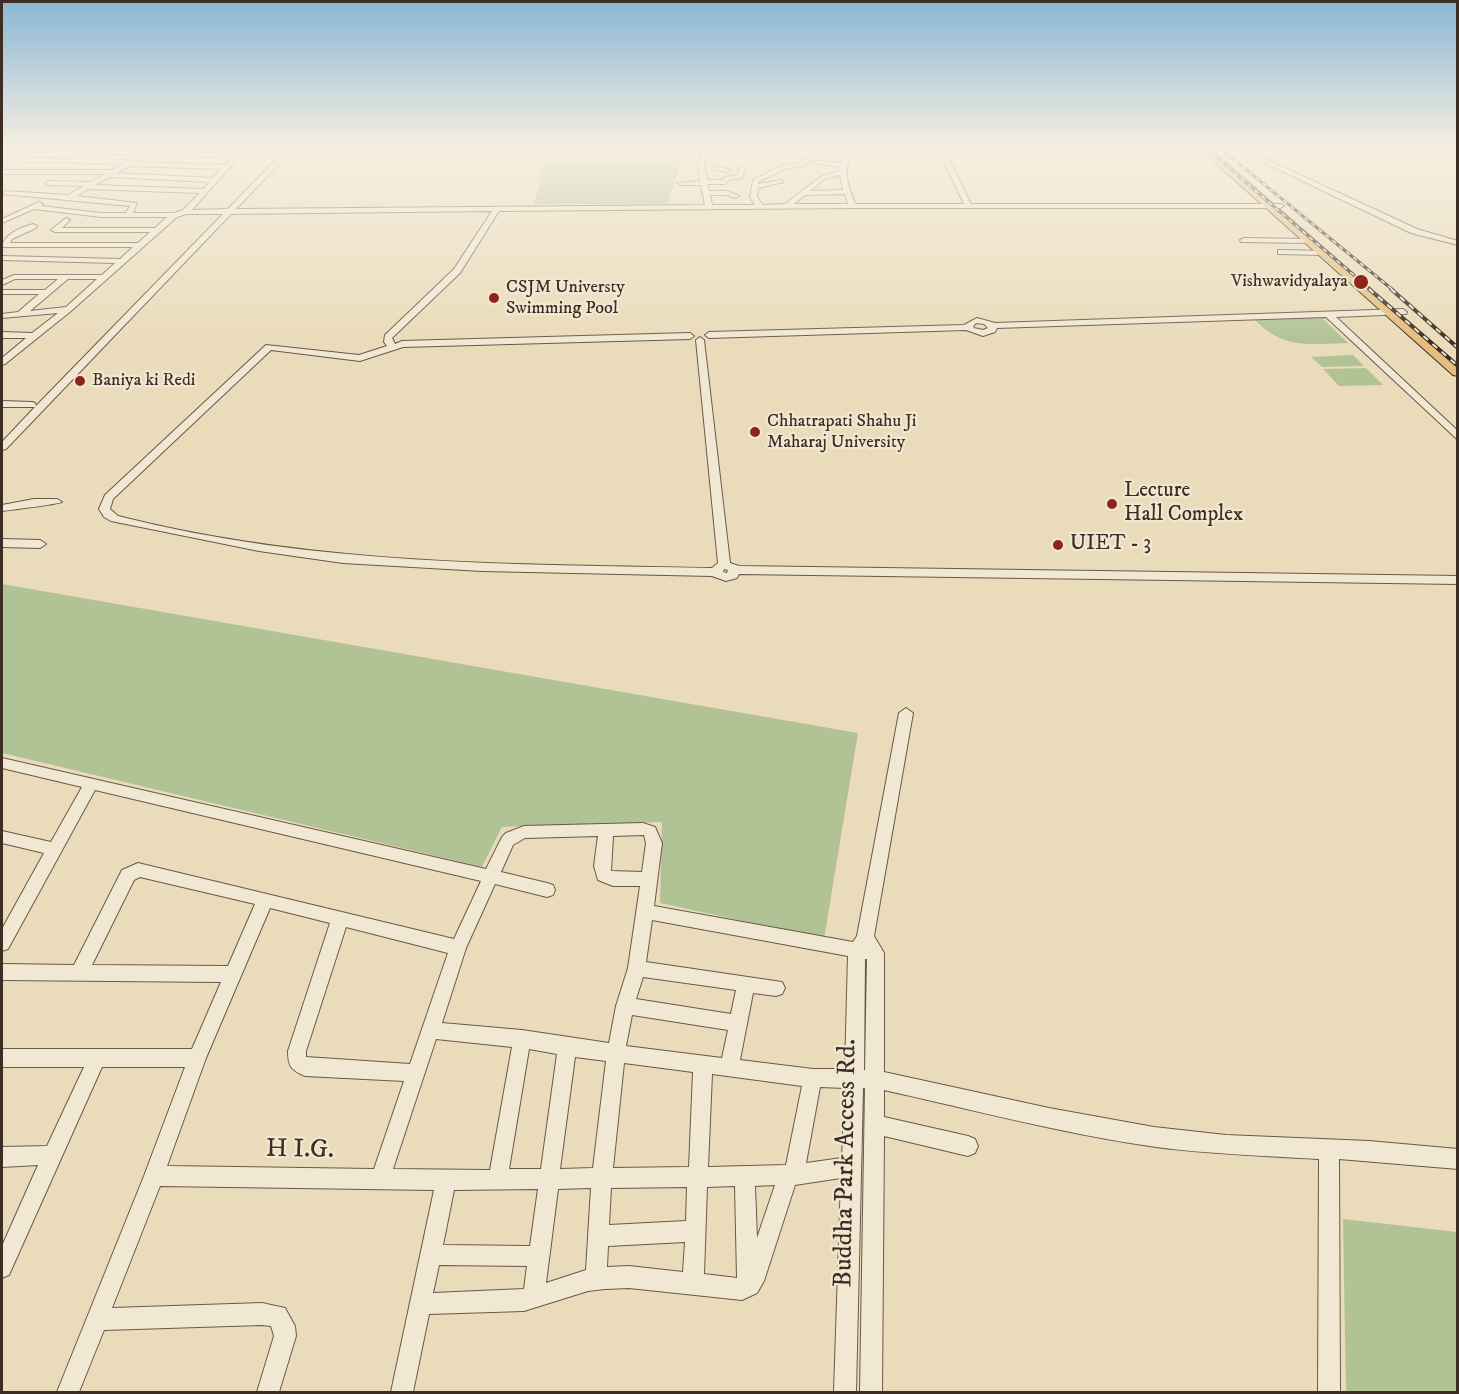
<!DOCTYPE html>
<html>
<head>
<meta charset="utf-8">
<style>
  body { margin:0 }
  #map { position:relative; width:1459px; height:1394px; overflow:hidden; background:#eadcbb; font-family:"IM FELL DW Pica",serif }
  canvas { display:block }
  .frame { position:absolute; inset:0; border:3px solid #3d2d22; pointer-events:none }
</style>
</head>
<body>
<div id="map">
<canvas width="1459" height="1394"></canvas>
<div class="frame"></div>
</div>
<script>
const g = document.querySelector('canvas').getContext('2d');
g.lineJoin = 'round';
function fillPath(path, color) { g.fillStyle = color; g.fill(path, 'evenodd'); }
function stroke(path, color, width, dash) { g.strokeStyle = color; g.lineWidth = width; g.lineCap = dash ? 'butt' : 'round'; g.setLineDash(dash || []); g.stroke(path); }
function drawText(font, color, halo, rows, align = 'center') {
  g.font = font + ' "IM FELL DW Pica",serif'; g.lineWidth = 4.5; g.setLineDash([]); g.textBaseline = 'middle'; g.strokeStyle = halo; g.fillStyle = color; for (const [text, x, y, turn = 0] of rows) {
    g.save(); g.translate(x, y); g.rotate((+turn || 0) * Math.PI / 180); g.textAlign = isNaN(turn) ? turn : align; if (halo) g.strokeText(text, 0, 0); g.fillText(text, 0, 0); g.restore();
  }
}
fillPath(new Path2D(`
  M 549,149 L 686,149 L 667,204 L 534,204 Z
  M 1321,317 L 1348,343 C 1308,344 1284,350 1254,319 Z
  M 1353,355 L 1364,366 L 1322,367 L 1311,357 Z
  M 1366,368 L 1383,385 L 1339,386 L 1323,369 Z
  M 2,584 L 858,733 L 824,939 L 660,903 L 662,822 L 502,827 L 482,867 L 2,753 Z
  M 1343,1219 L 1457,1232 L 1457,1392 L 1346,1392 Z`), '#b1c295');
const minor = new Path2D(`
  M 26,149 L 147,151 L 163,149 L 161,151 L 235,154 L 239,149 L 246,149 L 192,210 L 228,209 L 286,149 L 293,149 L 236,209 L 705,205 L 701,185 L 680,185 L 677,183 L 700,181 L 698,166 L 702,149 L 708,149 L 704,166 L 707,180 L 723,180 L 725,177 L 737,175 L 740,167 L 745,168 L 742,178 L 729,180 L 725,184 L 708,184 L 709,191 L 727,191 L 739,196 L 736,198 L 726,195 L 710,195 L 712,205 L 755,205 L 750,197 L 753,180 L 781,166 L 799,163 L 821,150 L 843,149 L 825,153 L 803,166 L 785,169 L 758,182 L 758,184 L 781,180 L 784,182 L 758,188 L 757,197 L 763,205 L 785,204 L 820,177 L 839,171 L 840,167 L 814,163 L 817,161 L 841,163 L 849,152 L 847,149 L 853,149 L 855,152 C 840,169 849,186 855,204 L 964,204 L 938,149 L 944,149 L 971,204 L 1280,204 L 1284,206 L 1280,208 L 852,208 L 499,211 L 460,273 L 392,338 L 395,344 L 402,341 L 690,333 L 694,336 L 690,339 L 403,347 L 360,361 L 271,350 L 113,499 L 110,509 L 118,516 C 314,566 512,564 712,568 L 718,563 L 696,340 L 700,337 L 704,340 L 730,563 L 739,566 L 1458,576 L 1458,584 L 739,574 L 737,578 L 726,581 L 712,576 L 482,571 L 343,563 L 259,551 L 111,521 L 104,517 L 99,509 L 105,495 L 266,345 L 359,355 L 387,346 L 384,342 L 385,335 L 454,269 L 492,211 L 231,214 L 6,449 L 2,450 L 2,442 L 35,407 L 2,407 L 2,401 L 32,402 L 35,403 L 36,406 L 223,214 L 186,214 L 177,217 L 71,311 L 5,364 L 2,365 L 2,358 L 26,338 L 2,338 L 2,332 L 32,333 L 58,313 L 2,318 L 2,314 L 18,312 L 39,294 L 2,294 L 2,290 L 45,290 L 58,279 L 15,279 L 2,285 L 2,280 L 14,275 L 102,275 L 115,263 L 2,260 L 2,256 L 120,259 L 133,247 L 2,247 C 4,234 20,228 33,224 L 37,226 L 36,228 L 12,239 L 10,243 L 138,243 L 150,232 L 55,232 L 51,230 L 66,218 L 70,220 L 62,228 L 155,228 L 167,217 L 101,217 L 34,209 L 2,223 L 2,219 L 39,202 L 43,204 L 41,206 L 101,213 L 126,213 L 130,206 L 3,194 L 5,191 L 68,195 L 84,186 L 48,185 L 45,183 L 48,181 L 91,182 L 105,174 L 2,174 L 2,170 L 112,170 L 124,164 L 2,161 L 2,157 L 130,160 L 140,155 ZM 149,155 L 154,155 L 232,158 L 225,165 L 136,162 ZM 130,166 L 221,169 L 213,178 L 116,173 ZM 840,175 L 843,190 L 810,191 L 824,179 ZM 110,177 L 210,182 L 203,189 L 95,185 ZM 88,189 L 200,193 L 183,210 L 174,213 L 133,213 L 137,203 L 77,196 ZM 845,194 L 848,204 L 794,204 L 805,195 ZM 68,279 L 97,279 L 66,307 L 30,311 ZM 724,569 L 728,570 L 727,573 L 723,572 Z
  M 739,149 L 745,149 L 745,150 L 742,152 Z
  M 1236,149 L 1244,149 L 1417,229 L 1458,241 L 1458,245 L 1411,233 Z
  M 713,166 L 731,170 L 728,172 L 711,169 Z
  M 1244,238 L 1309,239 L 1313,241 L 1309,243 L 1241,242 L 1240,240 Z
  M 1281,250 L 1322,251 L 1326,253 L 1322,255 L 1278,254 L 1278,250 Z
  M 1403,309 L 1407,312 L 1406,314 L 1336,317 L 1458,431 L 1458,440 L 1326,317 L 997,328 L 995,332 L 983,336 L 966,330 L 709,338 L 705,335 L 709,332 L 964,325 L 977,318 L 995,323 ZM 976,323 L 984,324 L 988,328 L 983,330 L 974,328 L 973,326 Z
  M 34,499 L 57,499 L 62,502 C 59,504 11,510 2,511 L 2,505 Z
  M 2,539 L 40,540 L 46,544 L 40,548 L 2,547 Z
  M 906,708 L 913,713 L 874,936 L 884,953 L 884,1072 L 1049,1108 L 1154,1127 L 1226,1135 L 1369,1141 L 1458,1149 L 1458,1169 L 1339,1159 L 1340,1392 L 1318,1392 L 1319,1159 C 1265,1156 1210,1154 1156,1147 C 1064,1134 974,1110 884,1090 L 884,1117 L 968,1136 L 975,1139 L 978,1146 L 975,1153 L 968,1156 L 884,1136 L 882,1392 L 860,1392 L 865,1088 L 863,1088 L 856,1392 L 834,1392 L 841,1178 L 795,1185 L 764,1281 L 757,1293 L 742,1300 L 629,1288 L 605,1289 L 588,1291 L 524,1311 L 429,1314 L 413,1392 L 391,1392 L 434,1190 L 160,1186 L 112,1308 L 262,1303 L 285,1308 L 295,1326 L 296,1336 L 279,1392 L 257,1392 L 274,1336 L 271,1326 L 262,1325 L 104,1330 L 79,1392 L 57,1392 L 144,1176 L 185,1067 L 102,1067 L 9,1275 L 2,1278 L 2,1246 L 38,1165 L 2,1167 L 2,1147 L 47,1146 L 84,1067 L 2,1067 L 2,1049 L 192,1049 L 221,982 L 2,980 L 2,964 L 74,965 L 122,870 L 138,863 L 454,939 L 481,881 L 95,790 L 8,949 L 2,951 L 2,929 L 44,853 L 2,843 L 2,831 L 51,842 L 82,787 L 2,768 L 2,758 L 486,869 L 502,837 L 506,833 L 524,826 L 643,823 L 655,827 L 662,843 L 654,906 L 853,942 L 857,936 L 899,713 ZM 644,835 L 646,843 L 642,872 L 611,871 L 613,836 ZM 598,836 L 594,866 L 598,880 L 613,886 L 640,886 L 628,968 L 616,1006 L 609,1043 L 522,1030 L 442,1023 L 466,948 L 495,884 L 547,897 L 553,895 L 555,890 L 553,885 L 547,883 L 501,872 L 513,845 L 525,838 ZM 140,877 L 255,904 L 228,966 L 92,965 L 134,880 ZM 270,908 L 330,923 L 288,1051 C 288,1066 291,1070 305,1076 L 404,1081 L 374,1169 L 167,1166 L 206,1058 ZM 652,920 L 848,956 L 845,1069 L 813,1069 L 740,1060 L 753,993 L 776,996 L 782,994 L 785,988 L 782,982 L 646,962 ZM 346,927 L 448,953 L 410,1064 L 306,1057 L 306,1051 ZM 865,959 L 867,959 L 865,1070 L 864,1070 ZM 643,977 L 736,990 L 731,1014 L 636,999 ZM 632,1015 L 728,1030 L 722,1058 L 626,1046 ZM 436,1039 L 512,1047 L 490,1170 L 393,1169 ZM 529,1049 L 557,1054 L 541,1169 L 509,1169 ZM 575,1057 L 606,1061 L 593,1168 L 560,1169 ZM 624,1063 L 693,1072 L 689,1167 L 613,1168 ZM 712,1074 L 802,1086 L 786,1165 L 708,1167 ZM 820,1087 L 845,1088 L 842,1158 L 806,1163 ZM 775,1185 L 757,1238 L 755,1186 ZM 735,1186 L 737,1278 L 704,1274 L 707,1187 ZM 687,1187 L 686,1221 L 609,1225 L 611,1188 ZM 591,1188 L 586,1270 L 546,1283 L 558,1189 ZM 538,1189 L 530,1246 L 443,1245 L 454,1190 ZM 685,1242 L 683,1272 L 629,1266 L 607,1267 L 608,1246 ZM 439,1265 L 527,1266 L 524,1289 L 433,1293 Z`);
const highway = new Path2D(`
  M 1200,149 L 1210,149 L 1458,365 L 1458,376 L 1453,375 Z`);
stroke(minor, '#685948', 2);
stroke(highway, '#3d2d22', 2);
fillPath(minor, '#f1e8d3');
fillPath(highway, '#e5be7e');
const railFar1 = new Path2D(`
  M 1207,149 L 1371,290
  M 1221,149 L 1393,290`);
const rail = new Path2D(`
  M 1369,289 L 1458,366
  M 1391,289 L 1458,348`);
stroke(railFar1, '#3d2d22', 3);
stroke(rail, '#3d2d22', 4);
stroke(railFar1, '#f1e8d3', 1.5, [4.5]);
stroke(rail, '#f1e8d3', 2, [6]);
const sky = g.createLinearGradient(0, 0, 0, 344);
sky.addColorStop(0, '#8ab6d6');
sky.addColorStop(0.43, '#f6efe0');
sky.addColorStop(1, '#f6efe000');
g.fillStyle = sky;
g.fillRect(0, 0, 1459, 344);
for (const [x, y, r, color] of [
  [1361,282,8,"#8f2418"],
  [494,298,6,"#8f2418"],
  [80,381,6,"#8f2418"],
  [755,432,6,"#8f2418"],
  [1112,504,6,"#8f2418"],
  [1058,545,6,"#8f2418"]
]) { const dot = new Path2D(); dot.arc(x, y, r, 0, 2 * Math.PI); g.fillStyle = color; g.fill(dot); stroke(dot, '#f1e8d3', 2); }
drawText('18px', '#3d2d22', '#f1e8d3', [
  ["Vishwavidyalaya",1348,282,"right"],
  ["CSJM Universty",506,288],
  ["Swimming Pool",506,309],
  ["Baniya ki Redi",92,381],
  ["Chhatrapati Shahu Ji",767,422],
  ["Maharaj University",767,443]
], 'left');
drawText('21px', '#3d2d22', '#f1e8d3', [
  ["Lecture",1124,492],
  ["Hall Complex",1124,516],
  ["UIET - 3",1070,545]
], 'left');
drawText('26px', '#3d2d22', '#f1e8d3', [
  ["H I.G.",300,1151,1],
  ["Buddha Park Access Rd.",847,1163,-89]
]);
</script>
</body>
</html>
